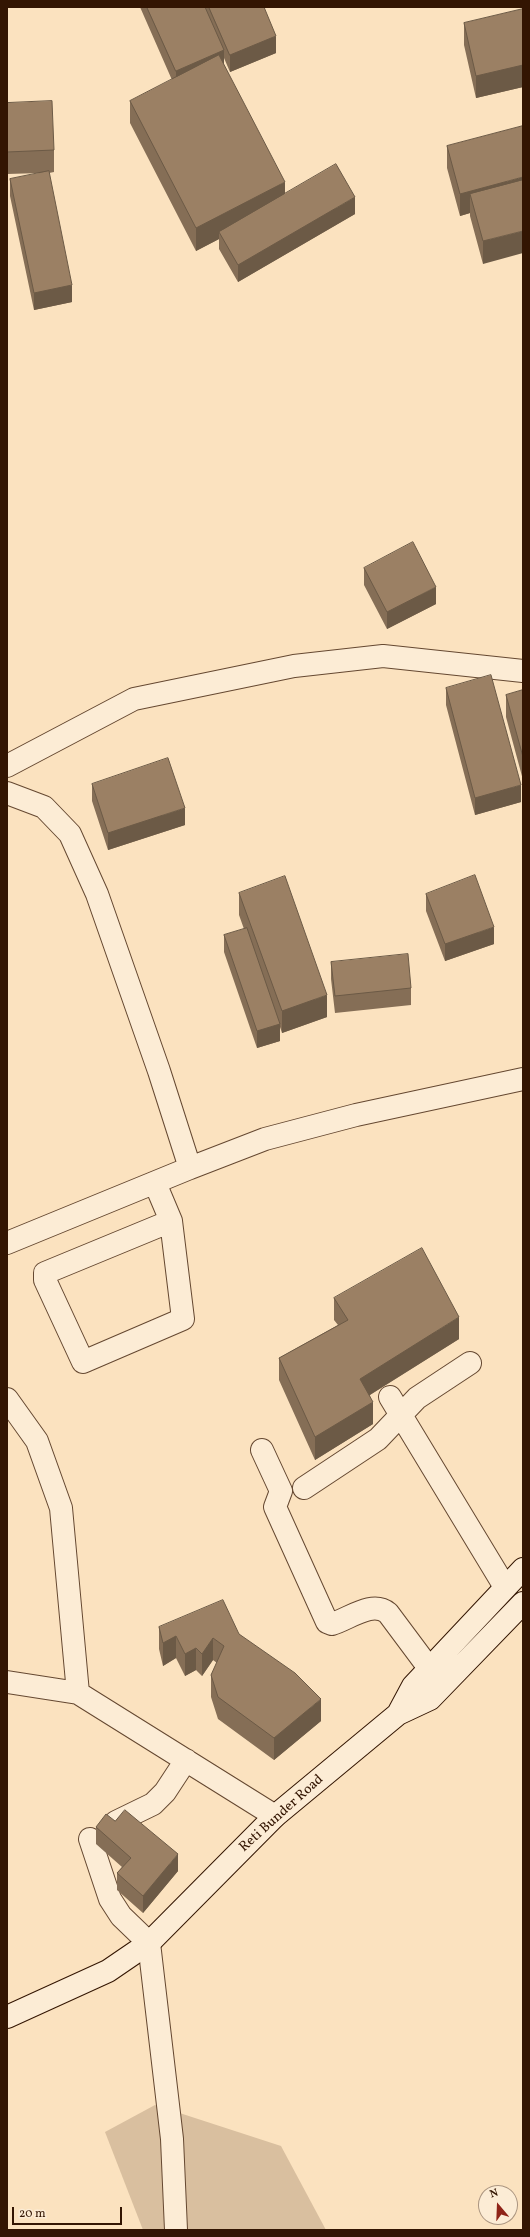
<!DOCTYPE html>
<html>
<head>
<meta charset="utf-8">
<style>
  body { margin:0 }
  #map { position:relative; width:530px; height:2237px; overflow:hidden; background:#fbe2bf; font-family:Vollkorn,serif }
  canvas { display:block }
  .frame { position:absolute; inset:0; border:8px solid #331502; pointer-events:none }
  .north { position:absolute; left:478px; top:2185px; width:40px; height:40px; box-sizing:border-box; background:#fcecd5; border:1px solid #ac9681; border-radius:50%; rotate:341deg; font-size:11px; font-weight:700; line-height:16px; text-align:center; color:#331502 }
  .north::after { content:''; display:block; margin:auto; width:14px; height:18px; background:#8f2418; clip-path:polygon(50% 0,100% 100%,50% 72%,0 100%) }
  .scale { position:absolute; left:12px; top:2207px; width:110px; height:18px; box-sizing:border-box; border:2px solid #331502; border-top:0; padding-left:5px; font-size:12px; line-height:14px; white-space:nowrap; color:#331502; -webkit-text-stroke:3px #fcecd5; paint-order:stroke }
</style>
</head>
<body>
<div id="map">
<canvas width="530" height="2237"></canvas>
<div class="frame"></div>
<div class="north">N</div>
<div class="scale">20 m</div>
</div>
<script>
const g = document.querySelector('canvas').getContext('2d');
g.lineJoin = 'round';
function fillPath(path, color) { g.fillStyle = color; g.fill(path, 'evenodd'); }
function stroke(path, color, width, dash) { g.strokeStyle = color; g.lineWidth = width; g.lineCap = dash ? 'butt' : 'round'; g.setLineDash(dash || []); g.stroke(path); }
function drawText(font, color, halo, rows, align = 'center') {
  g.font = font + ' Vollkorn,serif'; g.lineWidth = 4; g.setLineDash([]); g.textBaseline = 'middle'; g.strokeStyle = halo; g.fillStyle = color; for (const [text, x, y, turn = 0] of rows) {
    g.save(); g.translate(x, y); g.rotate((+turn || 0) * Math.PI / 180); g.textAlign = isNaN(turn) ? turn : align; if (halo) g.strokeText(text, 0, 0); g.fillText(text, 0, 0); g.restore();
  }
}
fillPath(new Path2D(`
  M 155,2105 L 281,2146 L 326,2230 L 143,2230 L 105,2132 Z`), '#d9bf9f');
const minor = new Path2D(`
  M 7,766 L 134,699 L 294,666 L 383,656 L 523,671
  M 7,793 L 44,807 L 70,834 L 97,894 L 159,1071 L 190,1168 L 265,1139 L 356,1115 L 523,1079
  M 155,1183 L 171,1221 L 183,1319 L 83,1362 L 45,1280 L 45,1273 L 171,1221
  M 7,1243 L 190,1168
  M 390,1397 L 505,1587
  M 7,1399 L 37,1441 L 61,1508 L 78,1693
  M 262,1450 L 281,1491 L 275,1507 L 327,1622 L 332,1624 C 349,1619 372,1600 388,1613 L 429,1668
  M 304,1488 L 378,1439 L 417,1398 L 470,1363
  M 7,1682 L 78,1693 L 275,1816
  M 116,1822 L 153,1804 L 165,1792 L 186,1760
  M 90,1839 L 110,1899 L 121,1916 L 149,1943`);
const tertiary = new Path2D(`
  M 149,1943 L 172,2139 L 176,2230`);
const secondary = new Path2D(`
  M 398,1714 L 430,1699 L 523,1603
  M 7,2017 L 108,1971 L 149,1943 L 275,1816 L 398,1714 L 413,1686 L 523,1569`);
stroke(minor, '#654831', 24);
stroke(tertiary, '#654831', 24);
stroke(secondary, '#331502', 24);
stroke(minor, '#fcecd5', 22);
stroke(tertiary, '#fcecd5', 22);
stroke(secondary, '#fcecd5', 22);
fillPath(new Path2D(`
  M 140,7 L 264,7 L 276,53 L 230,72 L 224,58 L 224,65 L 285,194 L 355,214 L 238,282 L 219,249 L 219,239 L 196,251 L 130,123 L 130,101 L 172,80 Z
  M 523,9 L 523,87 L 476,98 L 464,45 L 464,23 Z
  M 7,103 L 54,150 L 54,172 L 49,173 L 72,302 L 34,310 L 10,196 L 10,179 L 41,173 L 7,174 Z
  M 523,126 L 483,264 L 470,216 L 470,213 L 460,216 L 447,168 L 447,146 Z
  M 364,568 L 436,604 L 387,629 L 364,585 Z
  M 446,688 L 521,802 L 475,815 L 446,705 Z
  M 523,690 L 523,780 L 506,717 L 506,695 Z
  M 92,784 L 185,825 L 108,850 L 92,801 Z
  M 239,893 L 327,1017 L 282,1033 L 280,1027 L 280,1041 L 257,1048 L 224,952 L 224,935 L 244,929 L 239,915 Z
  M 426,894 L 494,944 L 445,961 L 426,911 Z
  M 331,962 L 411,988 L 411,1005 L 335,1013 L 331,979 Z
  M 334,1298 L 459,1339 L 370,1395 L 373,1424 L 315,1460 L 279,1380 L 279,1358 L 338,1325 L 334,1320 Z
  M 159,1627 L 239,1634 L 321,1721 L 274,1760 L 218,1719 L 211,1697 L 211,1675 L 217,1663 L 213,1660 L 202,1676 L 196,1670 L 185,1676 L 176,1658 L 163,1666 L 159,1649 Z
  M 115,1821 L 178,1871 L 143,1913 L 117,1890 L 117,1873 L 122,1867 L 96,1844 L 96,1827 Z`), '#856e56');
fillPath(new Path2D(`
  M 276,36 L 276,53 L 230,72 L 230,55 Z
  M 224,50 L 224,67 L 176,88 L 176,71 Z
  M 523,65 L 523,87 L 476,98 L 476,76 Z
  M 523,177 L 523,199 L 470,194 L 470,213 L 460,216 L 460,194 Z
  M 285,182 L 285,205 L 219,232 L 219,239 L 196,251 L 196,228 Z
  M 355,197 L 355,214 L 238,282 L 238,265 Z
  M 523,231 L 523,253 L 483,264 L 483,241 Z
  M 72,285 L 72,302 L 34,310 L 34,293 Z
  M 436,587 L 436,604 L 387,629 L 387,612 Z
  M 521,785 L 521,802 L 475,815 L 475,798 Z
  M 185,808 L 185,825 L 108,850 L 108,833 Z
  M 494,927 L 494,944 L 445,961 L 445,944 Z
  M 327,995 L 327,1017 L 282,1033 L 282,1011 Z
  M 280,1024 L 280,1041 L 257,1048 L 257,1031 Z
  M 459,1317 L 459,1339 L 360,1401 L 360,1379 Z
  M 373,1402 L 373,1424 L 315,1460 L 315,1437 Z
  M 176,1636 L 176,1658 L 163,1666 L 163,1643 Z
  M 213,1638 L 213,1660 L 202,1676 L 202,1654 Z
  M 196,1648 L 196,1670 L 185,1676 L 185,1654 Z
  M 321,1699 L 321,1721 L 274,1760 L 274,1738 Z
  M 178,1854 L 178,1871 L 143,1913 L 143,1896 Z`), '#6c5a46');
const building = new Path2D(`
  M 147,7 L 205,7 L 224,50 L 176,71 Z
  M 209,7 L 264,7 L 276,36 L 230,55 Z
  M 523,9 L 523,65 L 476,76 L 464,23 Z
  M 219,55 L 285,182 L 196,228 L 130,101 Z
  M 52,101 L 54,150 L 7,152 L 7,103 Z
  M 523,126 L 523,177 L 460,194 L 447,146 Z
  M 336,164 L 355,197 L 238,265 L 219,232 Z
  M 49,171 L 72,285 L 34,293 L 10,179 Z
  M 523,180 L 523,231 L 483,241 L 470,194 Z
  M 413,542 L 436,587 L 387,612 L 364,568 Z
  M 491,675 L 521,785 L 475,798 L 446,688 Z
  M 523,690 L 523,757 L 506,695 Z
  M 168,758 L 185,808 L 108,833 L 92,784 Z
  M 475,875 L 494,927 L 445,944 L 426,894 Z
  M 285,876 L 327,995 L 282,1011 L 239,893 Z
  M 247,928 L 280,1024 L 257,1031 L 224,935 Z
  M 408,954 L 411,988 L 335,996 L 331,962 Z
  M 422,1248 L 459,1317 L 360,1379 L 373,1402 L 315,1437 L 279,1358 L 348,1320 L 334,1298 Z
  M 223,1600 L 239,1634 L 295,1673 L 321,1699 L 274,1738 L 218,1697 L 211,1675 L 224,1646 L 213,1638 L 202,1654 L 196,1648 L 185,1654 L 176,1636 L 163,1643 L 159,1627 Z
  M 125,1810 L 178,1854 L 143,1896 L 117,1873 L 131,1858 L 96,1827 L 106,1814 L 115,1821 Z`);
fillPath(building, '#9b8064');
stroke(building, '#6c5a46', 1);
drawText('14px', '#331502', '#fcecd5', [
  ["Reti Bunder Road",282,1814,-42]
]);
</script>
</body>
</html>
